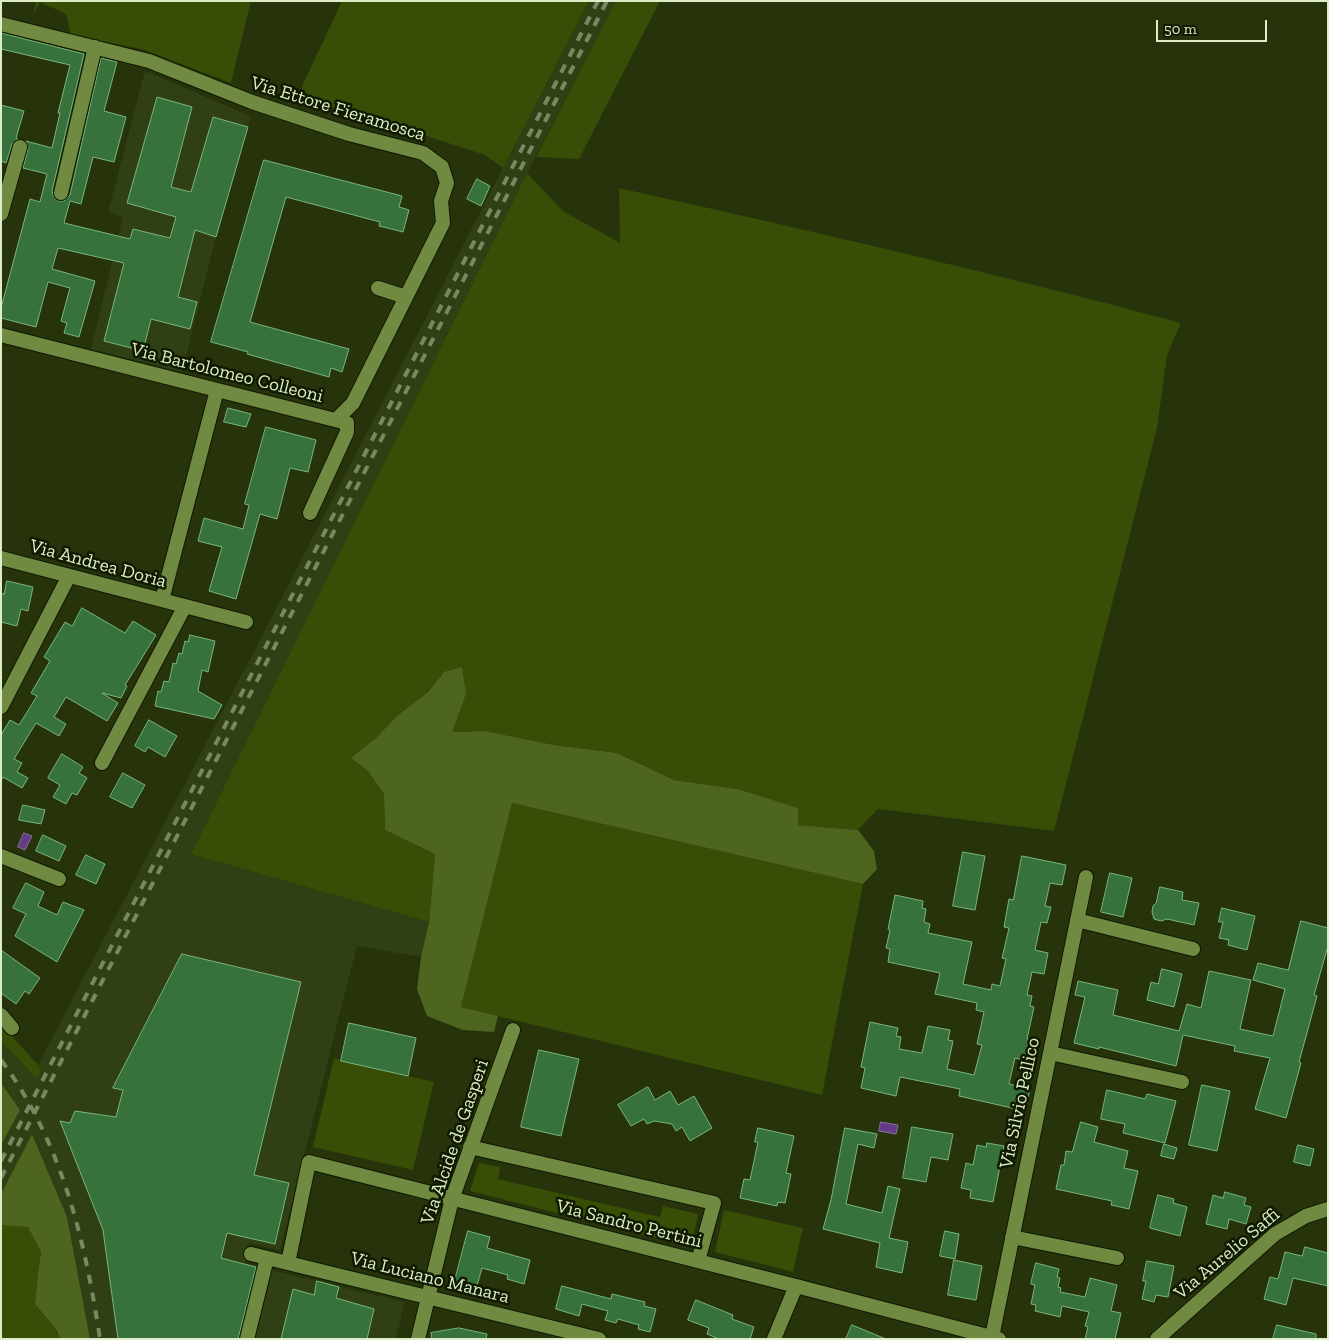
<!DOCTYPE html>
<html>
<head>
<meta charset="utf-8">
<style>
  body { margin:0 }
  #map { position:relative; width:1329px; height:1340px; overflow:hidden; background:#26330b; font-family:"Zilla Slab",serif }
  canvas { display:block }
  .frame { position:absolute; inset:0; border:2px solid #ddedc7; pointer-events:none }
  .scale { position:absolute; left:1156px; top:20px; width:111px; height:22px; box-sizing:border-box; border:2px solid #ddedc7; border-top:0; padding-left:6px; font-size:15px; line-height:18px; white-space:nowrap; color:#ddedc7; -webkit-text-stroke:4px #101a00; paint-order:stroke }
</style>
</head>
<body>
<div id="map">
<canvas width="1329" height="1340"></canvas>
<div class="frame"></div>
<div class="scale">50 m</div>
</div>
<script>
const g = document.querySelector('canvas').getContext('2d');
g.lineJoin = 'round';
function fillPath(path, color) { g.fillStyle = color; g.fill(path, 'evenodd'); }
function stroke(path, color, width, dash) { g.strokeStyle = color; g.lineWidth = width; g.lineCap = dash ? 'butt' : 'round'; g.setLineDash(dash || []); g.stroke(path); }
function drawText(font, color, halo, rows, align = 'center') {
  g.font = font + ' "Zilla Slab",serif'; g.lineWidth = 5; g.setLineDash([]); g.textBaseline = 'middle'; g.strokeStyle = halo; g.fillStyle = color; for (const [text, x, y, turn = 0] of rows) {
    g.save(); g.translate(x, y); g.rotate((+turn || 0) * Math.PI / 180); g.textAlign = isNaN(turn) ? turn : align; if (halo) g.strokeText(text, 0, 0); g.fillText(text, 0, 0); g.restore();
  }
}
fillPath(new Path2D(`
  M 589,1 L 616,1 L 527,173 L 191,854 L 429,922 L 421,957 L 357,946 L 280,1250 L 249,1243 L 245,1264 L 404,1302 L 396,1339 L 90,1339 L 67,1217 L 32,1134 L 1,1194 L 1,1145 L 20,1110 L 1,1083 L 1,1041 L 36,1078 L 41,1071 L 38,1065 L 261,638 Z
  M 145,71 L 250,116 L 248,127 L 216,237 L 182,372 L 91,349 L 123,217 L 108,212 Z`), '#314014');
fillPath(new Path2D(`
  M 36,1 L 251,1 L 231,83 L 142,49 L 71,35 L 66,14 L 40,2 L 33,15 Z
  M 342,1 L 589,1 L 503,168 L 485,155 L 343,109 L 298,104 L 303,84 Z
  M 616,1 L 660,1 L 579,159 L 536,157 Z
  M 527,173 L 563,211 L 620,243 L 619,188 C 807,230 995,273 1181,323 L 1167,355 L 1157,428 L 1054,831 L 878,809 L 858,830 L 798,825 L 737,789 L 674,780 L 617,753 L 554,745 L 485,731 L 451,732 L 466,694 L 444,672 L 428,692 L 397,716 L 376,738 L 367,770 L 384,794 L 385,830 L 435,854 L 429,922 L 191,854 Z
  M 512,803 L 863,884 L 822,1095 L 461,1007 Z
  M 1,1024 L 38,1065 L 41,1071 L 36,1078 L 1,1041 Z
  M 334,1058 L 434,1082 L 413,1170 L 313,1147 Z
  M 479,1163 L 500,1167 L 498,1179 L 660,1217 L 663,1206 L 698,1214 L 691,1247 L 470,1191 Z
  M 724,1210 L 803,1228 L 793,1272 L 715,1252 Z
  M 1,1225 L 28,1226 L 41,1252 L 38,1273 L 35,1304 L 57,1332 L 60,1339 L 1,1339 Z`), '#384d05');
fillPath(new Path2D(`
  M 462,667 L 466,694 L 452,732 L 485,731 L 554,745 L 617,753 L 674,780 L 737,789 L 798,808 L 798,825 L 858,830 L 874,851 L 877,869 L 863,884 L 512,803 L 461,1007 L 498,1016 L 494,1032 L 463,1030 L 427,1016 L 417,989 L 421,957 L 429,922 L 435,854 L 385,830 L 384,794 L 367,770 L 351,758 L 376,738 L 397,716 L 428,692 L 444,672 Z
  M 1,1083 L 20,1110 L 1,1145 Z
  M 32,1134 L 67,1217 L 90,1339 L 60,1339 L 57,1331 L 35,1304 L 38,1273 L 41,1252 L 28,1227 L 1,1225 L 1,1194 Z`), '#4e651f');
const water = new Path2D(`
  M 24,833 L 32,836 L 25,850 L 18,847 Z
  M 881,1122 L 898,1125 L 896,1134 L 879,1131 Z`);
fillPath(water, '#633c88');
stroke(water, '#88719b', 1);
const building = new Path2D(`
  M 1,33 L 84,54 L 52,191 L 53,196 L 59,201 L 64,201 L 70,195 L 101,58 L 117,62 L 104,111 L 126,117 L 114,162 L 93,157 L 81,204 L 70,201 L 64,223 L 130,239 L 133,229 L 170,238 L 176,217 L 127,203 L 157,97 L 192,107 L 171,187 L 191,192 L 213,117 L 248,127 L 216,237 L 195,230 L 178,297 L 197,302 L 190,329 L 151,319 L 143,351 L 104,341 L 124,263 L 58,248 L 52,269 L 95,281 L 79,337 L 64,333 L 67,323 L 61,321 L 70,288 L 48,282 L 36,327 L 1,318 L 1,308 L 30,199 L 40,202 L 47,174 L 23,168 L 28,149 L 26,141 L 52,148 L 60,113 L 58,113 L 70,65 L 1,49 Z
  M 1,105 L 24,111 L 16,138 L 18,139 L 12,144 L 6,163 L 1,161 Z
  M 264,160 L 402,196 L 399,207 L 409,210 L 403,232 L 379,226 L 380,222 L 286,197 L 250,322 L 349,349 L 342,372 L 331,368 L 329,377 L 247,354 L 248,352 L 211,342 Z
  M 477,179 L 490,186 L 481,206 L 467,199 Z
  M 228,408 L 251,414 L 246,427 L 224,422 Z
  M 266,427 L 316,440 L 308,472 L 290,468 L 277,519 L 260,514 L 236,599 L 209,591 L 222,547 L 198,541 L 204,518 L 243,529 L 249,505 L 245,504 Z
  M 7,581 L 33,587 L 28,611 L 21,609 L 17,626 L 1,622 L 1,593 L 4,594 Z
  M 82,608 L 125,633 L 133,621 L 156,635 L 125,685 L 127,686 L 121,698 L 102,693 L 118,703 L 107,721 L 66,697 L 54,717 L 66,724 L 59,736 L 36,723 L 14,759 L 22,763 L 17,772 L 28,778 L 22,788 L 3,777 L 1,781 L 1,735 L 10,720 L 19,725 L 37,696 L 31,693 L 50,661 L 44,657 L 65,622 L 72,626 Z
  M 190,635 L 215,641 L 208,672 L 202,670 L 198,691 L 222,705 L 214,719 L 155,706 L 158,691 L 161,692 L 164,681 L 169,682 L 173,663 L 176,664 L 179,653 L 182,654 L 185,641 L 188,642 Z
  M 149,720 L 177,736 L 165,757 L 148,747 L 145,752 L 135,746 Z
  M 62,754 L 83,767 L 79,773 L 87,778 L 77,795 L 72,793 L 66,804 L 53,797 L 60,785 L 48,778 Z
  M 123,773 L 145,785 L 132,808 L 110,797 Z
  M 23,805 L 45,810 L 41,824 L 19,820 Z
  M 43,835 L 66,846 L 59,861 L 36,851 Z
  M 963,852 L 985,856 L 975,910 L 953,906 Z
  M 86,855 L 105,864 L 96,884 L 76,875 Z
  M 1022,856 L 1066,865 L 1062,885 L 1050,883 L 1045,906 L 1051,907 L 1047,923 L 1041,922 L 1035,950 L 1048,953 L 1044,974 L 1032,972 L 1027,995 L 1032,996 L 1030,1006 L 1034,1007 L 1027,1039 L 1032,1040 L 1027,1061 L 1015,1058 L 1009,1084 L 1030,1089 L 1025,1111 L 959,1096 L 960,1089 L 900,1077 L 896,1096 L 861,1088 L 865,1068 L 861,1067 L 870,1022 L 898,1028 L 896,1036 L 901,1037 L 899,1049 L 922,1053 L 928,1026 L 950,1030 L 948,1040 L 953,1041 L 947,1069 L 974,1075 L 982,1045 L 977,1044 L 984,1012 L 976,1010 L 977,1003 L 935,994 L 940,973 L 888,962 L 890,949 L 886,948 L 890,930 L 888,929 L 895,895 L 923,901 L 922,908 L 926,909 L 924,922 L 930,924 L 928,933 L 972,942 L 963,984 L 991,990 L 992,984 L 1000,986 L 1006,959 L 1002,958 L 1009,928 L 1004,927 L 1009,899 L 1013,900 Z
  M 1110,873 L 1132,878 L 1123,917 L 1101,912 Z
  M 26,883 L 44,892 L 38,906 L 57,915 L 63,902 L 84,910 L 57,962 L 15,936 L 26,914 L 13,908 Z
  M 1160,887 L 1183,892 L 1182,900 L 1199,903 L 1194,925 L 1167,919 L 1161,921 L 1154,919 L 1152,912 L 1153,906 L 1156,903 Z
  M 1222,908 L 1255,916 L 1247,950 L 1228,945 L 1229,940 L 1219,938 L 1223,922 L 1219,922 Z
  M 1301,921 L 1328,928 L 1328,946 L 1314,995 L 1317,996 L 1299,1062 L 1301,1063 L 1286,1118 L 1255,1109 L 1270,1058 L 1234,1051 L 1235,1046 L 1183,1035 L 1176,1066 L 1099,1047 L 1099,1049 L 1074,1043 L 1085,997 L 1075,995 L 1078,981 L 1118,990 L 1113,1015 L 1179,1031 L 1187,1004 L 1201,1008 L 1209,971 L 1251,980 L 1240,1029 L 1273,1036 L 1285,989 L 1253,980 L 1258,963 L 1288,970 Z
  M 1,950 L 40,978 L 29,994 L 25,991 L 16,1004 L 1,993 Z
  M 182,954 L 301,982 L 254,1175 L 289,1183 L 275,1244 L 227,1233 L 221,1258 L 256,1267 L 238,1339 L 118,1339 L 103,1230 L 60,1121 L 70,1123 L 75,1111 L 116,1117 L 123,1090 L 113,1088 Z
  M 1162,969 L 1182,974 L 1174,1007 L 1147,1000 L 1151,982 L 1158,984 Z
  M 349,1023 L 416,1038 L 408,1076 L 341,1061 Z
  M 539,1050 L 579,1059 L 561,1136 L 521,1127 Z
  M 1202,1085 L 1230,1091 L 1217,1151 L 1189,1145 Z
  M 648,1087 L 655,1100 L 670,1091 L 678,1105 L 694,1096 L 712,1128 L 690,1141 L 682,1127 L 676,1131 L 672,1124 L 654,1121 L 647,1124 L 644,1119 L 631,1126 L 618,1105 Z
  M 1107,1090 L 1145,1099 L 1147,1094 L 1176,1101 L 1165,1143 L 1123,1133 L 1125,1124 L 1101,1119 Z
  M 1081,1122 L 1098,1127 L 1094,1142 L 1128,1151 L 1124,1168 L 1138,1171 L 1129,1209 L 1111,1205 L 1112,1201 L 1056,1189 L 1061,1165 L 1064,1165 L 1066,1151 L 1072,1152 Z
  M 912,1127 L 953,1134 L 948,1160 L 931,1157 L 926,1182 L 903,1178 Z
  M 758,1128 L 794,1136 L 786,1173 L 791,1174 L 785,1203 L 778,1202 L 777,1206 L 740,1198 L 744,1179 L 750,1180 L 758,1142 L 755,1142 Z
  M 845,1128 L 877,1134 L 874,1148 L 858,1144 L 846,1204 L 882,1213 L 888,1186 L 900,1189 L 889,1238 L 908,1242 L 902,1273 L 876,1267 L 880,1243 L 823,1229 L 831,1200 Z
  M 987,1143 L 1004,1146 L 993,1202 L 970,1198 L 971,1190 L 961,1188 L 966,1163 L 973,1165 L 977,1145 L 986,1147 Z
  M 1164,1144 L 1177,1148 L 1174,1159 L 1161,1156 Z
  M 1298,1145 L 1314,1149 L 1310,1166 L 1294,1162 Z
  M 1225,1192 L 1246,1198 L 1244,1205 L 1251,1207 L 1246,1224 L 1229,1219 L 1227,1229 L 1206,1224 L 1213,1195 L 1223,1198 Z
  M 1158,1195 L 1174,1199 L 1173,1203 L 1187,1207 L 1180,1236 L 1150,1228 Z
  M 468,1231 L 490,1237 L 487,1248 L 530,1260 L 524,1284 L 507,1279 L 508,1275 L 482,1268 L 476,1289 L 454,1284 Z
  M 945,1231 L 959,1234 L 955,1259 L 940,1256 Z
  M 1305,1247 L 1328,1253 L 1328,1286 L 1293,1278 L 1286,1305 L 1264,1299 L 1270,1277 L 1278,1279 L 1285,1252 L 1302,1256 Z
  M 954,1260 L 982,1266 L 976,1300 L 948,1295 Z
  M 1147,1261 L 1174,1266 L 1168,1297 L 1156,1295 L 1154,1302 L 1142,1299 L 1146,1281 L 1143,1281 Z
  M 1036,1263 L 1059,1269 L 1057,1277 L 1060,1278 L 1058,1287 L 1061,1288 L 1060,1292 L 1085,1297 L 1090,1278 L 1117,1285 L 1111,1311 L 1121,1313 L 1115,1339 L 1085,1339 L 1088,1327 L 1085,1326 L 1089,1312 L 1062,1306 L 1060,1317 L 1035,1311 L 1036,1305 L 1031,1304 L 1035,1285 L 1031,1284 Z
  M 317,1281 L 339,1287 L 336,1298 L 374,1309 L 367,1339 L 281,1339 L 293,1289 L 314,1295 Z
  M 562,1286 L 611,1299 L 612,1294 L 645,1302 L 644,1306 L 656,1309 L 650,1332 L 638,1329 L 639,1325 L 618,1319 L 616,1323 L 605,1320 L 608,1311 L 582,1304 L 579,1316 L 556,1309 Z
  M 696,1300 L 733,1315 L 732,1319 L 754,1327 L 750,1339 L 719,1339 L 707,1334 L 709,1328 L 688,1320 Z
  M 852,1325 L 886,1339 L 846,1339 Z
  M 1277,1325 L 1316,1334 L 1316,1339 L 1273,1339 Z
  M 459,1328 L 487,1334 L 486,1339 L 432,1339 L 431,1333 Z`);
fillPath(building, '#37723c');
stroke(building, '#79b67c', 1);
const street = new Path2D(`
  M 1,24 L 149,61 L 252,102 L 349,134 L 423,153 L 442,167 L 447,183 L 441,201 L 443,223 L 353,403 L 336,420
  M 61,193 L 95,47
  M 1,214 L 20,147
  M 378,288 L 406,297
  M 1,335 L 347,423 L 347,432 L 310,513
  M 1,558 L 246,622
  M 162,600 L 217,390
  M 1,707 L 69,576
  M 102,763 L 185,606
  M 1,856 L 59,879
  M 1077,920 L 1193,949
  M 1,1015 L 12,1028
  M 1050,1053 L 1182,1082
  M 470,1147 L 714,1203 L 698,1261
  M 1012,1237 L 1117,1258
  M 251,1254 L 599,1339
  M 288,1263 L 309,1162 L 796,1286
  M 992,1337 L 1086,877
  M 247,1339 L 267,1258
  M 418,1339 L 452,1199 L 513,1030
  M 774,1339 L 796,1286 L 999,1339
  M 1157,1339 L 1275,1234 L 1306,1216 L 1328,1209`);
stroke(street, '#111903', 16);
stroke(street, '#708b41', 14);
stroke(new Path2D(`
  M 1,1060 C 62,1142 85,1240 100,1339
  M 1,1161 L 598,1
  M 1,1178 L 607,1`), '#798861', 4, [9, 9]);
drawText('19px', '#ddedc7', '#101a00', [
  ["Via Ettore Fieramosca",338,109,17],
  ["Via Bartolomeo Colleoni",227,373,14],
  ["Via Andrea Doria",98,564,15],
  ["Via Silvio Pellico",1020,1103,-78],
  ["Via Alcide de Gasperi",455,1142,-71],
  ["Via Sandro Pertini",629,1224,14],
  ["Via Aurelio Saffi",1227,1254,-40],
  ["Via Luciano Manara",430,1278,14]
]);
</script>
</body>
</html>
